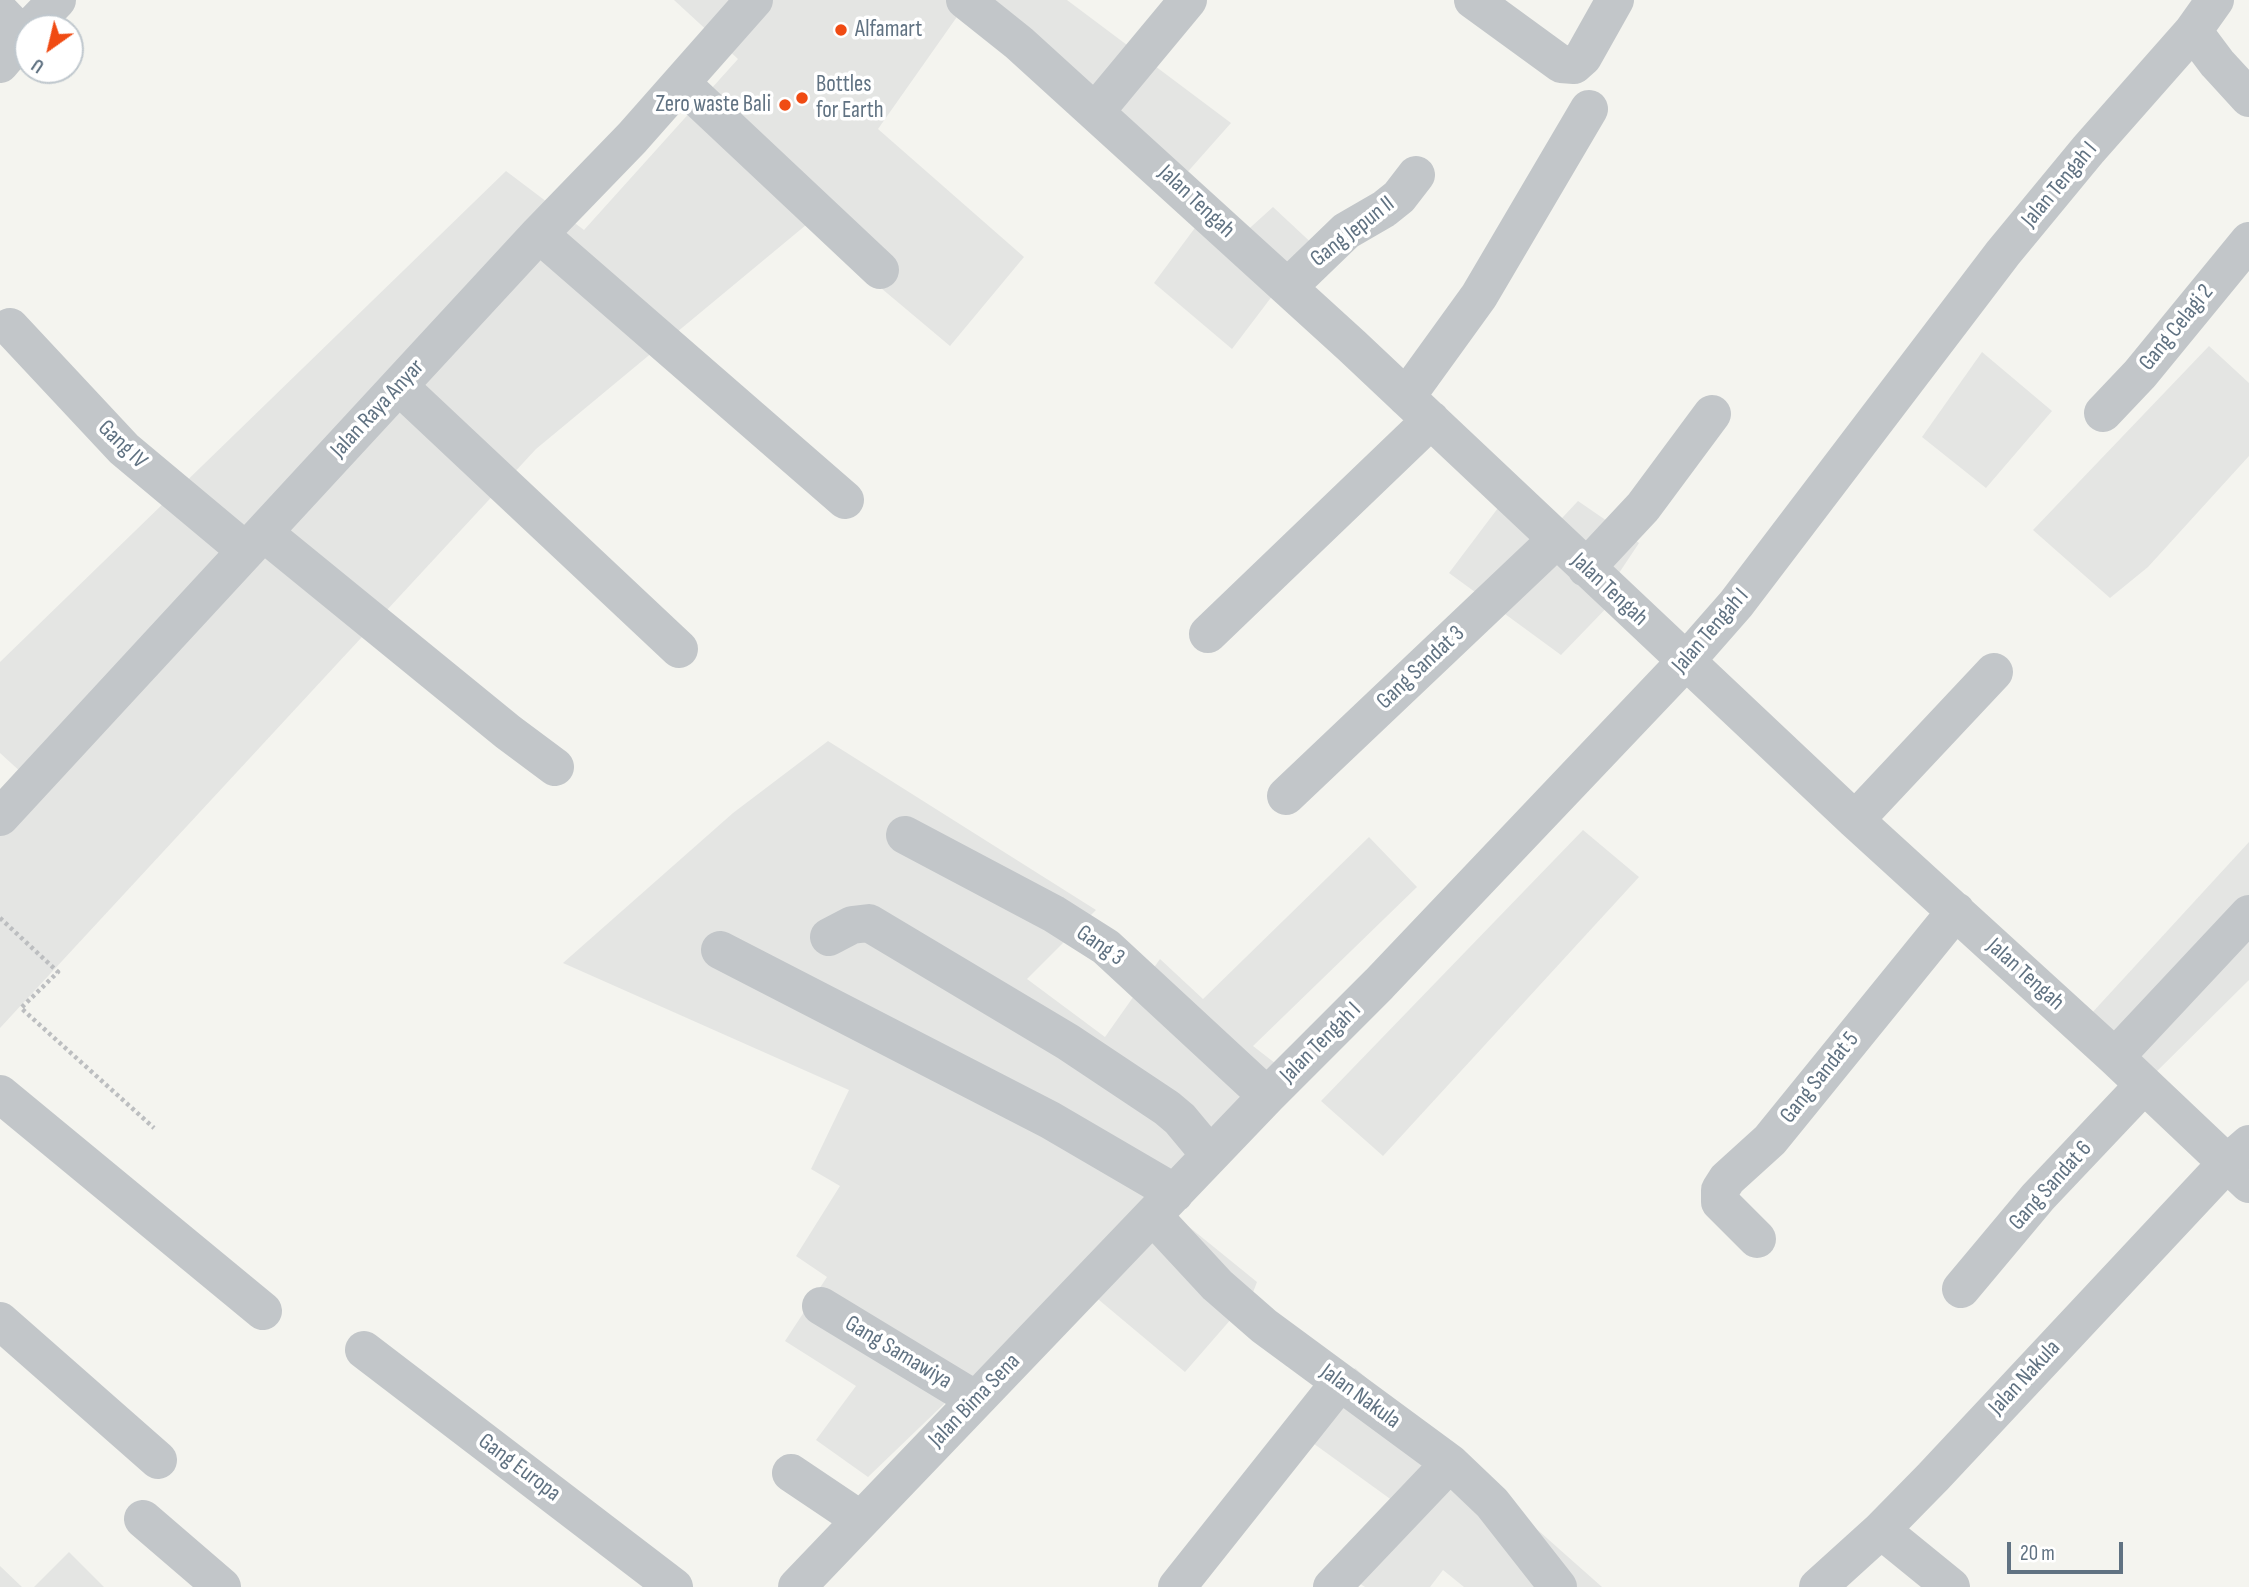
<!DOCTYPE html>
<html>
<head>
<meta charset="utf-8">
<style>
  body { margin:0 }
  #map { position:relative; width:2249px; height:1587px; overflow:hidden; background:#f4f4ef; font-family:"Sofia Sans Condensed",sans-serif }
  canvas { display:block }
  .north { position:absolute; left:14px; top:14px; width:70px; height:70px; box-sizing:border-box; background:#fff; border:2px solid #bfc7cd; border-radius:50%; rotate:214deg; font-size:19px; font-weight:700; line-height:28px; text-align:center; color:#607282 }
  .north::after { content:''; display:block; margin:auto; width:24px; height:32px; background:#f04b13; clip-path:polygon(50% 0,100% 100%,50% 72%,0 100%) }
  .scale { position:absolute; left:2007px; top:1542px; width:116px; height:32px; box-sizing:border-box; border:4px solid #607282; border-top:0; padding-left:9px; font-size:21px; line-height:24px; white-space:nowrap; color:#607282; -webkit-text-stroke:5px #fff; paint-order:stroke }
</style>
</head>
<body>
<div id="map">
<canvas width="2249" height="1587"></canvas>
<div class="north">U</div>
<div class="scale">20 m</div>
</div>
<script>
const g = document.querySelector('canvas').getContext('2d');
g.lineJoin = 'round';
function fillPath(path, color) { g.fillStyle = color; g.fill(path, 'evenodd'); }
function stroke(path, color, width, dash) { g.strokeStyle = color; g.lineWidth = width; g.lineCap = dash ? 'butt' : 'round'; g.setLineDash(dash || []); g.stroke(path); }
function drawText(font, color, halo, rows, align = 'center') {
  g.font = font + ' "Sofia Sans Condensed",sans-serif'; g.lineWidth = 7; g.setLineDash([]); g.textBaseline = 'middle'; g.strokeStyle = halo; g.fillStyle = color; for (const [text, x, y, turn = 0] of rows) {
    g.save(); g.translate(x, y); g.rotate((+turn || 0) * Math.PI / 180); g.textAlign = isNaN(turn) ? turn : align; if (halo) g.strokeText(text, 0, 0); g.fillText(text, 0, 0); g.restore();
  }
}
fillPath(new Path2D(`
  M 674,0 L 1067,0 L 1231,123 L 1176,185 L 966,4 L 878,129 L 1024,257 L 950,346 L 806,225 L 536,449 L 0,1028 L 0,819 L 34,784 L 0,753 L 0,662 L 506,171 L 584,230 L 738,59 Z
  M 1273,207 L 1333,263 L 1276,291 L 1232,349 L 1154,283 L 1203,217 L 1231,245 Z
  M 2209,346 L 2249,383 L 2249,456 L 2148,567 L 2110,598 L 2033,530 Z
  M 1982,352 L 2052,411 L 1986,488 L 1922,437 Z
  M 1507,496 L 1548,533 L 1578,501 L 1639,543 L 1609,588 L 1617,597 L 1561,655 L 1449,573 Z
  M 828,741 L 1096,910 L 1027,979 L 1105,1037 L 1160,959 L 1203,999 L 1369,837 L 1417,887 L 1253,1046 L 1289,1074 L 1151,1196 L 1257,1282 L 1252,1295 L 1185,1372 L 1074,1279 L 868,1477 L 816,1440 L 856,1386 L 785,1341 L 827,1277 L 796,1256 L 840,1186 L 811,1169 L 849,1090 L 563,963 L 733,813 Z
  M 1583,830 L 1639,877 L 1383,1156 L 1321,1101 Z
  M 2249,842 L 2249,980 L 2147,1081 L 2079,1027 Z
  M 1355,1368 L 1602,1587 L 1464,1587 L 1443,1570 L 1430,1587 L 1365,1587 L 1338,1569 L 1400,1506 L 1299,1433 Z
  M 69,1552 L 104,1587 L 34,1587 Z
  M 0,1566 L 22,1587 L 0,1587 Z`), '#e4e5e3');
stroke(new Path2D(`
  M 0,918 L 58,972 L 21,1008 L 154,1128`), '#bcbec0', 4.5, [3.5, 3.5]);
stroke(new Path2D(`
  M 965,0 L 1019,43 L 1352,346 L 1855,820 L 2115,1057 L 2249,1184
  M 1473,0 L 1561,64 L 1574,65 L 1583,57 L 1615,0
  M 0,12 L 23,36
  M 30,28 L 57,0
  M 2193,31 L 2217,63 L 2249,98
  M 0,64 L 28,31
  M 681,83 L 880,270
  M 1095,112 L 1188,0
  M 539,234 L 845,500
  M 1288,287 L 1346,231 L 1384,209 L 1399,197 L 1416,175
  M 10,327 L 124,449 L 246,551
  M 399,386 L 679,649
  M 1406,397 L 1479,296 L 1589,109
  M 2103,413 L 2140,374 L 2249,241
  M 264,533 L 508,732 L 555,767
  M 1586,568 L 1643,507 L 1712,414
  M 1208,634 L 1431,420
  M 1286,796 L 1556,540
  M 0,817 L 539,234 L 632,138 L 754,0
  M 1855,820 L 1994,672
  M 905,835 L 1054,914 L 1106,947 L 1267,1096
  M 829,937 L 852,925 L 869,923 L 1068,1042 L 1167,1108 L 1180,1119 L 1210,1155
  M 720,950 L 1050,1120 L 1175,1193
  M 2115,1057 L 2249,914
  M 0,1094 L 263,1311
  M 1153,1216 L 1217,1285 L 1264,1326 L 1450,1463 L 1492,1503 L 1558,1587
  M 1757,1239 L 1720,1202 L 1720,1190 L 1727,1179 L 1770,1140 L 1956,911
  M 1961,1289 L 2038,1197 L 2144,1085
  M 821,1306 L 976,1400
  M 0,1321 L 158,1460
  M 364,1350 L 674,1587
  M 791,1473 L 861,1520
  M 143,1519 L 222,1587
  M 1881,1530 L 1951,1587
  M 797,1587 L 1267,1096 L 1379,984 L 1686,661 L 1736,604 L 2003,253 L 2088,150 L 2193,31 L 2215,0
  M 1177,1587 L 1340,1382
  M 1332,1587 L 1450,1463
  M 1818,1587 L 1881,1530 L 1933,1477 L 2226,1164 L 2249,1144`), '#c2c6c9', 38);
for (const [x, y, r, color] of [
  [841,30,7,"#f04b13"],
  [802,98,7,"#f04b13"],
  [785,105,7,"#f04b13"]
]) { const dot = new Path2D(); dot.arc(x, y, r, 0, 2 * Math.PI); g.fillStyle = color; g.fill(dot); stroke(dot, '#fff', 2.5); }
drawText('23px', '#607282', '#fff', [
  ["Alfamart",855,30],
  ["Bottles",816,85],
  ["for Earth",816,111],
  ["Zero waste Bali",771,105,"right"]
], 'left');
drawText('23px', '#607282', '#fff', [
  ["Jalan Tengah I",2060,185,-50],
  ["Jalan Tengah",1196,202,43],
  ["Gang Jepun II",1353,232,-38],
  ["Gang Celagi 2",2177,328,-51],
  ["Jalan Raya Anyar",378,409,-47],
  ["Gang IV",122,445,44],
  ["Jalan Tengah",1609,590,43],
  ["Jalan Tengah I",1711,631,-49],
  ["Gang Sandat 3",1421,668,-43],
  ["Gang 3",1100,946,35],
  ["Jalan Tengah",2025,975,42],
  ["Jalan Tengah I",1321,1043,-45],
  ["Gang Sandat 5",1820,1078,-51],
  ["Gang Sandat 6",2051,1186,-48],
  ["Gang Samawiya",898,1353,31],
  ["Jalan Nakula",2025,1378,-47],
  ["Jalan Nakula",1360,1397,36],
  ["Jalan Bima Sena",975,1401,-46],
  ["Gang Europa",519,1468,37]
]);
</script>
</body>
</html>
